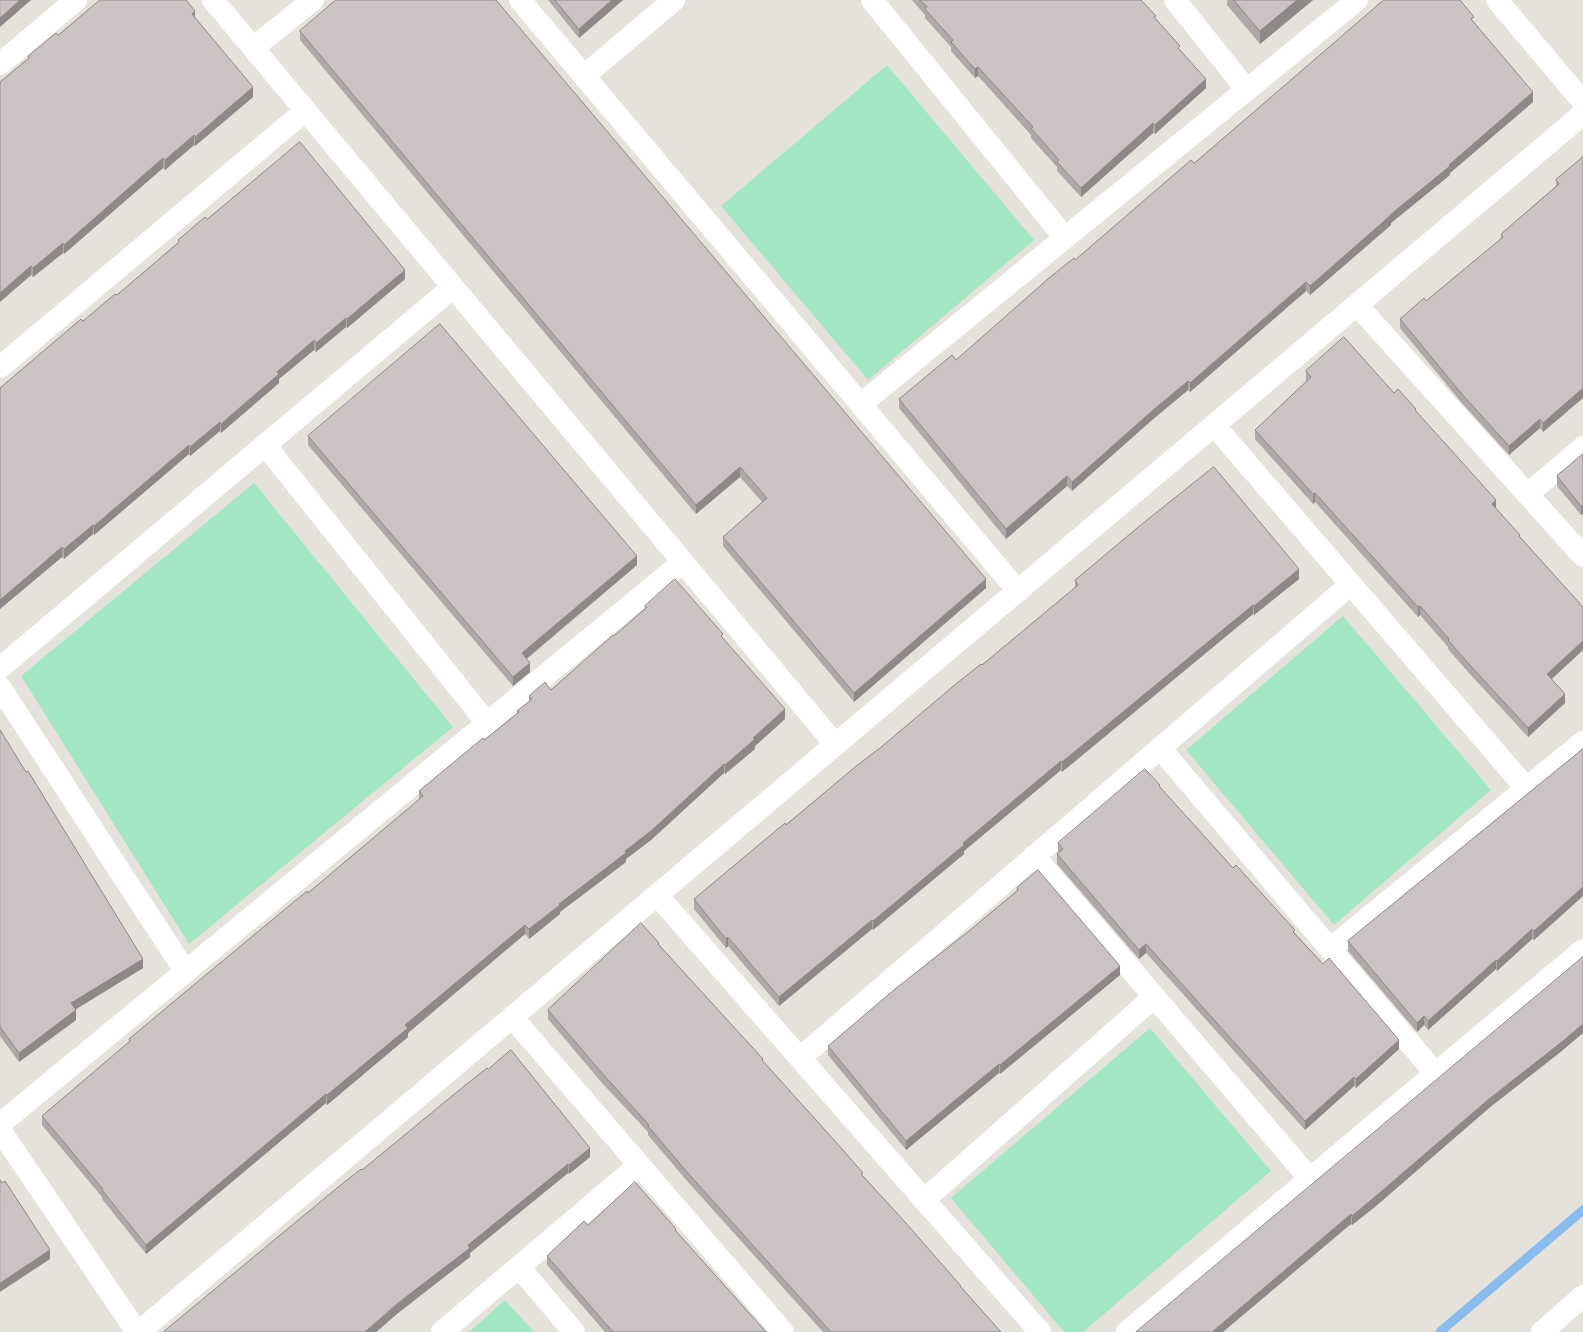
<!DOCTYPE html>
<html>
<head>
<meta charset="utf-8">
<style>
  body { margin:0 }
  canvas { display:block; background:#e5e2dc }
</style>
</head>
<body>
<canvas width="1583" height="1332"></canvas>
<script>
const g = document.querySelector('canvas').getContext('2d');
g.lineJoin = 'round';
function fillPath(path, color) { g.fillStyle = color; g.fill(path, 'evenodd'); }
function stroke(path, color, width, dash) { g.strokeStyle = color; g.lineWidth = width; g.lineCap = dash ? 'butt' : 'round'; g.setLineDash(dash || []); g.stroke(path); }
fillPath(new Path2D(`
  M 887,65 L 1034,240 L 868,380 L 721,206 Z
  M 254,483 L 453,727 L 189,944 L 21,676 Z
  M 1343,616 L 1491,790 L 1334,925 L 1186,750 Z
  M 1150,1028 L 1271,1171 L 1083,1332 L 1064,1332 L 951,1198 Z
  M 505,1300 L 534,1332 L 469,1332 Z`), '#a2e7c2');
stroke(new Path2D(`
  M 1440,1332 L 1583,1210`), '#89bbed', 9);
stroke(new Path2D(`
  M 213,0 L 835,744
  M 520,0 L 1018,591
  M 872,0 L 1065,238
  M 1175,0 L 1247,90
  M 1497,0 L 1583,102
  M 253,48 L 313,0
  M 0,64 L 76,0
  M 584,76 L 674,0
  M 1357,305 L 1583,556
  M 0,367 L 305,111
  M 861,404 L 1357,0
  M 1214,425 L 1526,788
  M 265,445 L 487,723
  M 1528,494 L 1583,447
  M 0,668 L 453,287
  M 0,687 L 185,971
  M 1160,748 L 1436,1074
  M 1034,856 L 1310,1179
  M 657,895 L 1040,1332
  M 1330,949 L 1583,742
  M 512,1017 L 783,1332
  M 800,1058 L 1351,584
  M 0,1124 L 683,562
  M 0,1130 L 137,1332
  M 924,1200 L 1154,997
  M 519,1267 L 574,1332
  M 139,1332 L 1583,114
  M 442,1332 L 639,1165
  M 1127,1332 L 1583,950
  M 1542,1332 L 1583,1296`), '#fff', 22);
fillPath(new Path2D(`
  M 548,0 L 623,0 L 579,38 Z
  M 912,0 L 1141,0 L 1180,50 L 1206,88 L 1155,134 L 1153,133 L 1081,197 L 1057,171 L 1057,167 L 1031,138 L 1031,135 L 978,76 L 975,78 L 951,51 L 951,47 L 925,18 L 925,15 Z
  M 1227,0 L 1313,0 L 1260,44 L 1227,5 Z
  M 195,18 L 253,97 L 195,146 L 194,145 L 165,170 L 163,168 L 64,254 L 63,253 L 33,277 L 31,275 L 0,302 L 0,82 L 28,59 L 28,56 L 58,35 Z
  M 1474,22 L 1533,102 L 1450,173 L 1450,175 L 1391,223 L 1391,225 L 1310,295 L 1306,291 L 1190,392 L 1188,390 L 1152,420 L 1072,491 L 1067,486 L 1006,539 L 899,408 L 899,399 L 956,360 L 1194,163 Z
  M 300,31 L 986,588 L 854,702 L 723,546 L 723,537 L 762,502 L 740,477 L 696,514 L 300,40 Z
  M 1583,157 L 1568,411 L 1543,432 L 1540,428 L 1509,455 L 1461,402 L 1400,328 L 1400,319 L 1426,301 L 1501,239 L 1501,234 L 1556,186 L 1556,180 Z
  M 207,219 L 405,279 L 347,328 L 346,327 L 316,352 L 314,350 L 279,379 L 279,383 L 221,433 L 220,431 L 190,456 L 189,454 L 94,535 L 93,534 L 64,559 L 62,557 L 0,609 L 0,388 L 83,321 L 117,295 L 178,243 L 178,240 Z
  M 1306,371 L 1394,393 L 1416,412 L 1520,537 L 1583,607 L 1583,650 L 1552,679 L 1565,703 L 1528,737 L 1468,672 L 1448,649 L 1448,647 L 1420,615 L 1418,617 L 1315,502 L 1313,504 L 1255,439 L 1255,430 L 1307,382 L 1306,381 Z
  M 308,436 L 637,565 L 527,659 L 530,672 L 513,686 L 308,445 Z
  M 1583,454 L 1581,515 L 1557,486 L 1557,476 Z
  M 1299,579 L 1254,615 L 1253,614 L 1062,772 L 1061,770 L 964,851 L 964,854 L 873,930 L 872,929 L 779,1006 L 728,946 L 726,948 L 694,909 L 694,899 L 982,665 L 1075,588 L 1075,580 Z
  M 645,606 L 723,639 L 785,719 L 755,746 L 755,749 L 725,774 L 724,773 L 651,840 L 626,859 L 626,862 L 560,912 L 560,914 L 529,939 L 525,934 L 408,1033 L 408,1037 L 380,1060 L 327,1105 L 326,1103 L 146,1254 L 102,1199 L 102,1197 L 42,1125 L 42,1116 L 129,1042 L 129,1039 L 308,893 L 419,800 L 419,791 L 517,714 L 517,711 L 529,701 L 529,696 L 551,690 L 614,636 L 645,608 Z
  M 0,730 L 143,968 L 75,1010 L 76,1020 L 19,1062 L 0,1036 Z
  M 1583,749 L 1583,896 L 1534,940 L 1532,939 L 1497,971 L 1496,969 L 1428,1030 L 1424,1025 L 1417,1032 L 1348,951 L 1348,941 Z
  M 1160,788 L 1233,868 L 1295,933 L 1399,1049 L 1356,1088 L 1354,1086 L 1305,1130 L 1146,953 L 1139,959 L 1057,864 L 1057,854 L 1058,853 L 1058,843 Z
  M 1017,888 L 1120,975 L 1000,1074 L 999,1073 L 906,1150 L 828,1055 L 828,1046 L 969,931 L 1017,891 Z
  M 659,945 L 763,1061 L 961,1288 L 1001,1332 L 823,1332 L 687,1181 L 648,1135 L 648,1132 L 602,1083 L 548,1019 L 548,1010 Z
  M 1563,1050 L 1489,1108 L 1376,1206 L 1352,1225 L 1351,1224 L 1136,1332 Z
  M 590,1157 L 569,1174 L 568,1173 L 470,1253 L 470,1257 L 398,1313 L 376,1332 L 163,1332 L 362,1170 Z
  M 588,1225 L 676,1231 L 766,1332 L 605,1332 L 547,1265 L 547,1256 Z`), '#afa8a8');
fillPath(new Path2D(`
  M 20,0 L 31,0 L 0,27 L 0,18 Z
  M 612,0 L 623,0 L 579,38 L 579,29 Z
  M 1297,0 L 1313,0 L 1260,44 L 1260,31 Z
  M 195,11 L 195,20 L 192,14 Z
  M 978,67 L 978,76 L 975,78 L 975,69 Z
  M 1206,79 L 1206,88 L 1155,134 L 1155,125 Z
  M 253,87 L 253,97 L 195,146 L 195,137 Z
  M 1533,92 L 1533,102 L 1450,173 L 1450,175 L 1391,223 L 1391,225 L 1310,295 L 1310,286 L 1390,215 Z
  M 1153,123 L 1153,133 L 1081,197 L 1081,188 Z
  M 194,135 L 194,145 L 165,170 L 165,160 Z
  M 163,158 L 163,168 L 64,254 L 64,245 Z
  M 63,243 L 63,253 L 33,277 L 33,268 Z
  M 31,266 L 31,275 L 0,302 L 0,293 Z
  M 405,270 L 405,279 L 347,328 L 347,319 Z
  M 1306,282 L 1306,291 L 1190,392 L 1190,383 Z
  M 346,318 L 346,327 L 316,352 L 316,343 Z
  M 314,340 L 314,350 L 279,379 L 279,383 L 221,433 L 221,424 L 277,372 Z
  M 1188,381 L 1188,390 L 1152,420 L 1072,491 L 1072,482 L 1152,411 Z
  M 1583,388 L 1583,398 L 1543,432 L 1543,423 Z
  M 1540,419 L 1540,428 L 1509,455 L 1509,446 Z
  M 220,422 L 220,431 L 190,456 L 190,447 Z
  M 189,445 L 189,454 L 94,535 L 94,526 Z
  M 740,467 L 740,477 L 696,514 L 696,505 Z
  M 1067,476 L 1067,486 L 1006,539 L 1006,529 Z
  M 1315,493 L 1315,502 L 1313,504 L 1313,494 Z
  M 1496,500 L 1496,509 L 1492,504 Z
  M 1583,505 L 1583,514 L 1581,515 L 1581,506 Z
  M 93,525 L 93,534 L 64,559 L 64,549 Z
  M 62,547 L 62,557 L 0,609 L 0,600 Z
  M 637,556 L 637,565 L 522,662 L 522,653 Z
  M 1299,569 L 1299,579 L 1254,615 L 1254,606 Z
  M 986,579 L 986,588 L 854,702 L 854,693 Z
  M 1253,605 L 1253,614 L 1062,772 L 1062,762 Z
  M 1420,606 L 1420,615 L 1418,617 L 1418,607 Z
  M 1583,641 L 1583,650 L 1547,683 L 1547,674 Z
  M 530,663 L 530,672 L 513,686 L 513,677 Z
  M 1565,694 L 1565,703 L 1528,737 L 1528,728 Z
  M 785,709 L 785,719 L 755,746 L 755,749 L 725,774 L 725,765 L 753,738 Z
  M 1061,761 L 1061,770 L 964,851 L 964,854 L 873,930 L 873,921 L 963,843 Z
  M 724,764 L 724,773 L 651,840 L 626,859 L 626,862 L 560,912 L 560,914 L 529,939 L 529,929 L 559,904 L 625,851 Z
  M 1583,887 L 1583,896 L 1534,940 L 1534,931 Z
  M 872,920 L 872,929 L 779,1006 L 779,997 Z
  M 525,925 L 525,934 L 408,1033 L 408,1037 L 327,1105 L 327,1095 L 405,1025 Z
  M 1532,929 L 1532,939 L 1497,971 L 1497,961 Z
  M 728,937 L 728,946 L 726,948 L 726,939 Z
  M 1146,944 L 1146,953 L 1139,959 L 1139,950 Z
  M 143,959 L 143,968 L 71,1012 L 71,1003 Z
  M 1496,960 L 1496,969 L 1428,1030 L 1428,1021 Z
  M 1120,966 L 1120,975 L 1000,1074 L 1000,1065 Z
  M 76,1010 L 76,1020 L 19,1062 L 19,1053 Z
  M 1424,1016 L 1424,1025 L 1417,1032 L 1417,1023 Z
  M 1583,1024 L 1583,1033 L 1563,1050 L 1489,1108 L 1376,1206 L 1352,1225 L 1352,1216 L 1489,1099 Z
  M 1399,1040 L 1399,1049 L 1356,1088 L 1356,1079 Z
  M 999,1064 L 999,1073 L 906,1150 L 906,1141 Z
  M 1354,1077 L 1354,1086 L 1305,1130 L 1305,1121 Z
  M 326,1094 L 326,1103 L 146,1254 L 146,1245 Z
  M 590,1148 L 590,1157 L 569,1174 L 569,1165 Z
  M 568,1164 L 568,1173 L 470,1253 L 470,1257 L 398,1313 L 376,1332 L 365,1332 L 468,1245 Z
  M 1351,1214 L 1351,1224 L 1223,1332 L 1212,1332 Z
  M 50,1250 L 50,1259 L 0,1292 L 0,1283 Z`), '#8e8888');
const building = new Path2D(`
  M 0,0 L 20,0 L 0,18 Z
  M 100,0 L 186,0 L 195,11 L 192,14 L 253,87 L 195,137 L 194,135 L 165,160 L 163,158 L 64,245 L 63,243 L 33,268 L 31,266 L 0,293 L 0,82 L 29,58 L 28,56 L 56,33 L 58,35 Z
  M 336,0 L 496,0 L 986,579 L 854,693 L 723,537 L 767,498 L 740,467 L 696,505 L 300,31 Z
  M 555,0 L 612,0 L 579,29 Z
  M 920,0 L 1141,0 L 1156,16 L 1154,17 L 1180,46 L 1178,48 L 1206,79 L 1155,125 L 1153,123 L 1081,188 L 1057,162 L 1059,160 L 1031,128 L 1033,127 L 978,67 L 975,69 L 951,42 L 953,40 L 925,9 L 927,7 Z
  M 1234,0 L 1297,0 L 1260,31 Z
  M 1384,0 L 1460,0 L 1474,17 L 1471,19 L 1533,92 L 1449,165 L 1450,166 L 1390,215 L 1391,215 L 1310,286 L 1306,282 L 1190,383 L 1188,381 L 1152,411 L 1072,482 L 1067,476 L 1006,529 L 899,399 L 952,355 L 956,360 L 1049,278 L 1074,258 L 1075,260 L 1191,160 L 1194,163 Z
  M 300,142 L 405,270 L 347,319 L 346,318 L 316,343 L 314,340 L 277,372 L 279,374 L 221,424 L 220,422 L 190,447 L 189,445 L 94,526 L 93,525 L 64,549 L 62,547 L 0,600 L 0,388 L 81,319 L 83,321 L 115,294 L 117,295 L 179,242 L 178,240 L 205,217 L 207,219 Z
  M 1583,157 L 1583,388 L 1543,423 L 1540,419 L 1509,446 L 1461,393 L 1400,319 L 1424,298 L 1426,301 L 1503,237 L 1501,234 L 1559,184 L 1556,180 Z
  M 440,324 L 637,556 L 522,653 L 530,663 L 513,677 L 308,436 Z
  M 1344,337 L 1394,393 L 1398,389 L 1416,409 L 1415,410 L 1496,500 L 1492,504 L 1520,535 L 1519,536 L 1583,607 L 1583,641 L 1547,674 L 1565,694 L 1528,728 L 1468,663 L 1448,640 L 1449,639 L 1420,606 L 1418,607 L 1315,493 L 1313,494 L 1255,430 L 1311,377 L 1306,371 Z
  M 1583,454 L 1583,505 L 1581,506 L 1557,476 Z
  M 1214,467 L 1299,569 L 1254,606 L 1253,605 L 1062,762 L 1061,761 L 963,843 L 964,845 L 873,921 L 872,920 L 779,997 L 728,937 L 726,939 L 694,899 L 761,843 L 785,823 L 786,825 L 855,767 L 880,748 L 957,683 L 981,664 L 982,665 L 1078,585 L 1075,580 L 1142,524 Z
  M 675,579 L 723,634 L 721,636 L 785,709 L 753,738 L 755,739 L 725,765 L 724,764 L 651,831 L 625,851 L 626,853 L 559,904 L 560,905 L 529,929 L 525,925 L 405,1025 L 408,1028 L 380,1051 L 327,1095 L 326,1094 L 146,1245 L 102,1190 L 103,1189 L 42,1116 L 130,1041 L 129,1039 L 190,988 L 307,891 L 308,893 L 423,796 L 419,791 L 483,738 L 484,740 L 519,712 L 517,711 L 532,699 L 529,696 L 545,682 L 551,690 L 613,635 L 614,636 L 647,607 L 645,606 Z
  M 0,730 L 26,772 L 28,771 L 143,959 L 71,1003 L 76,1010 L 19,1053 L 0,1027 Z
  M 1583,749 L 1583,887 L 1534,931 L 1532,929 L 1497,961 L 1496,960 L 1428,1021 L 1424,1016 L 1417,1023 L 1348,941 Z
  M 1145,769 L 1160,785 L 1159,786 L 1233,868 L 1236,865 L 1274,907 L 1295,930 L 1293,932 L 1323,964 L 1329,958 L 1399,1040 L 1356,1079 L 1354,1077 L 1305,1121 L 1146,944 L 1139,950 L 1057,854 L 1063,849 L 1058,843 Z
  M 1038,870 L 1120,966 L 1000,1065 L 999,1064 L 906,1141 L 828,1046 L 895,989 L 969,931 L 1018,890 L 1017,888 Z
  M 641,923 L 659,943 L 658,944 L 763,1059 L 762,1060 L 843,1150 L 863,1173 L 861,1174 L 905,1222 L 961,1286 L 960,1286 L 1001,1332 L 831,1332 L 687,1172 L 648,1126 L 649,1125 L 602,1073 L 548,1010 Z
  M 1583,957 L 1583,1024 L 1563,1041 L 1489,1099 L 1376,1196 L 1352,1216 L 1351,1214 L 1212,1332 L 1136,1332 Z
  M 511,1050 L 590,1148 L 569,1165 L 568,1164 L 468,1245 L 470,1248 L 398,1303 L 365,1332 L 163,1332 L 337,1188 L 361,1169 L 362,1170 L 463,1087 L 487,1068 L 488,1069 Z
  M 0,1180 L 2,1183 L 5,1181 L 50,1250 L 0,1283 Z
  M 635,1182 L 676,1229 L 675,1230 L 766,1332 L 613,1332 L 547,1256 L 584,1221 L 588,1225 Z`);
fillPath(building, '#cbc3c3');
stroke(building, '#8e8888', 1);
</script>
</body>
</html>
